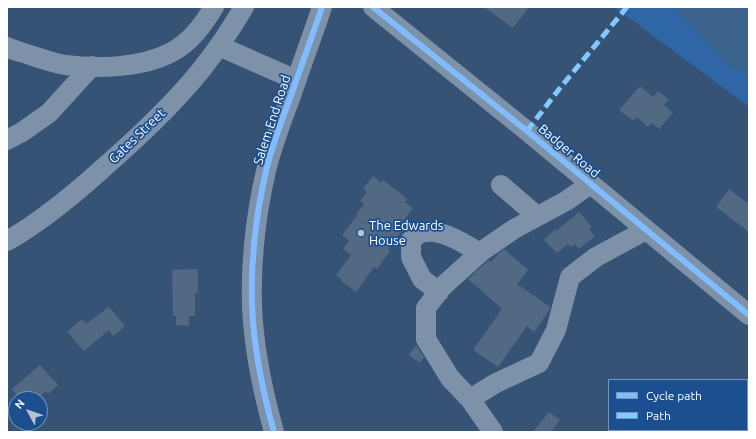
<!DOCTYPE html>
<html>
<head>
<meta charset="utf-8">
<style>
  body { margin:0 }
  #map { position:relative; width:756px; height:439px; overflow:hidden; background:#365274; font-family:Ubuntu,sans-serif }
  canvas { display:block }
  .frame { position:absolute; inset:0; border:8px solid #fff; pointer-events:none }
  .legend { position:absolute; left:608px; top:379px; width:140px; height:52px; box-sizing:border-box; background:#1b4f8f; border:1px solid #7695bc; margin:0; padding:5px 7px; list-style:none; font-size:12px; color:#fff }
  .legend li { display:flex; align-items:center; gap:8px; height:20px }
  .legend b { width:20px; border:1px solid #7695bc }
  .north { position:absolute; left:8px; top:391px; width:40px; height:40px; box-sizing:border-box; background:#1b4f8f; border:1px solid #7695bc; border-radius:50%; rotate:310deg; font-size:11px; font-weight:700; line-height:16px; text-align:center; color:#fff }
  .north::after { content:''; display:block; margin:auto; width:14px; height:18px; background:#b9c2ce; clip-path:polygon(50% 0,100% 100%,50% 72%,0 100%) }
</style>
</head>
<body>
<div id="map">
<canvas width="756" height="439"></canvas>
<div class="frame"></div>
<ul class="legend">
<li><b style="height:5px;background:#80bcff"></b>Cycle path</li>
<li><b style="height:5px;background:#80caff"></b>Path</li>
</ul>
<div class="north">N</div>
</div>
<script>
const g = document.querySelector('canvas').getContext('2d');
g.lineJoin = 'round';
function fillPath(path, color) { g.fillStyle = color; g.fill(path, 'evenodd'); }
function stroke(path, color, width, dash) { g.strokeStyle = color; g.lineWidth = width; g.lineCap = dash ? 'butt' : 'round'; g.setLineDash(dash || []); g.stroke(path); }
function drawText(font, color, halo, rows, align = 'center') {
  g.font = font + ' Ubuntu,sans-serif'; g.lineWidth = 3.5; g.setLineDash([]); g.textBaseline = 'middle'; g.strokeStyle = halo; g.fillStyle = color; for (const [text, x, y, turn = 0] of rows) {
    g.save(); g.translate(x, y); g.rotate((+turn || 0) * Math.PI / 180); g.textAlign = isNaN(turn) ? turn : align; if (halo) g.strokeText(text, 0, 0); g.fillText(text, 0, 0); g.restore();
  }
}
fillPath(new Path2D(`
  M 613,7 L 749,7 L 749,107 L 621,12 Z`), '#2f66a5');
fillPath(new Path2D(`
  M 672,7 L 749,7 L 749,76 L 727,64 L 693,27 Z`), '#3b618d');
fillPath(new Path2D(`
  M 484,7 L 529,7 L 513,28 Z
  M 640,86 L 653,97 L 658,91 L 669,100 L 664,105 L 673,113 L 659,129 L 652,123 L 648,127 L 637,117 L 633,121 L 619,110 Z
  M 373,176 L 381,183 L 383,180 L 399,192 L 407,199 L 405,202 L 413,208 L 403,221 L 407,224 L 388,250 L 390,251 L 377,269 L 374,267 L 356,292 L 341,281 L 342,280 L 336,275 L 351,255 L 343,249 L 349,241 L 342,235 L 358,214 L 357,213 L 364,204 L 360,201 L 367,192 L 363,189 Z
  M 729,189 L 749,204 L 749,232 L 716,207 Z
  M 579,212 L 592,227 L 589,229 L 595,236 L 579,249 L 575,244 L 571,247 L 568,244 L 557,253 L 544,240 L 555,229 L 556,231 Z
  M 504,249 L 528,270 L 517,284 L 550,307 L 550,309 L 534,332 L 527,326 L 498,367 L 473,350 L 502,309 L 468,279 L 489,260 L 491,262 L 499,253 Z
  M 198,269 L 198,293 L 195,293 L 195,316 L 189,316 L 189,326 L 176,325 L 176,316 L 173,316 L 172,270 Z
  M 109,307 L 125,326 L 113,336 L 109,330 L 84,351 L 67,332 L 82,319 L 86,324 Z
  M 416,345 L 424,357 L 420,363 L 409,355 Z
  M 40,365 L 58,385 L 48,394 L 46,391 L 36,399 L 21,399 L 12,389 Z
  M 549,412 L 560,420 L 551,432 L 533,432 Z`), '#526984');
stroke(new Path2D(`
  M 373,7 L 527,131 L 749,315
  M 219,46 L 296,80
  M 7,47 C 13,50 20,52 27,54 C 39,58 53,63 65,65 C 98,69 141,68 170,53 C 190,43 203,25 214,7
  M 7,140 L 22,132 L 49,113 L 92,66
  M 501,185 L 537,216
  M 7,241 C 41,222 72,196 101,170 C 136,139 172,106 201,70 C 217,50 231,29 244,7
  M 439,292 L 422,279 L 411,257 L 411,240 C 414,238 418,234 421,233 C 440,227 465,244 480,253
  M 470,399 L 450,378 L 426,339 L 426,308 L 443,286 L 482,251 L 514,229 L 566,201 L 590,184
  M 274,432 C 264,396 256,359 253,322 C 249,274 255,218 266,171 C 272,145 282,120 291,96 C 301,66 312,37 322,7
  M 493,432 L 470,399 L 496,383 L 539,363 L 556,330 L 570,277 L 596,257 L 646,230`), '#7d92a8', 20);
stroke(new Path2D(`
  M 527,131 L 560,88 L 627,7`), '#80caff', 5, [10, 5]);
stroke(new Path2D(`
  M 373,7 L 527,131 L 749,315
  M 274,432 C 264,396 256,359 253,322 C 249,274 255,218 266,171 C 272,145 282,120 291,96 C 301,66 312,37 322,7`), '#80bcff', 6);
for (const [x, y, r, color] of [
  [361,233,4,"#b9c2ce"]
]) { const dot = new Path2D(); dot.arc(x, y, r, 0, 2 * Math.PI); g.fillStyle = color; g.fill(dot); stroke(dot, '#1b4f8f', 1.5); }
drawText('13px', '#fff', '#1b4f8f', [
  ["Salem End Road",272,120,-72],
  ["Gates Street",137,136,-44],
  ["Badger Road",569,151,40]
]);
drawText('13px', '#fff', '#1b4f8f', [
  ["The Edwards",369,226],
  ["House",369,241]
], 'left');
</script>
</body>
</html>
